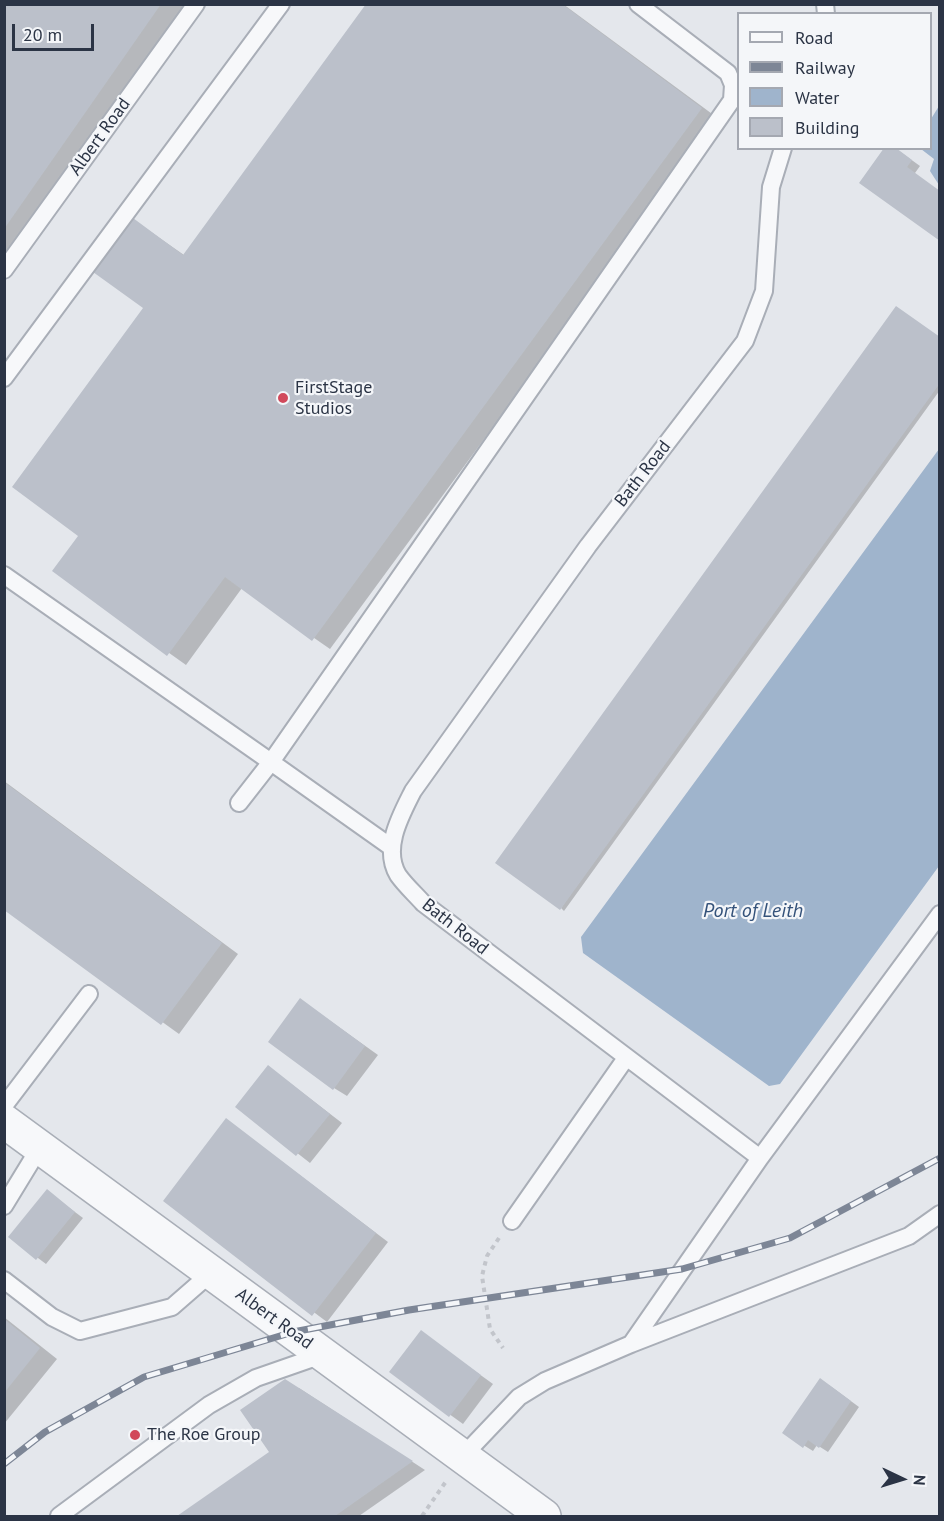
<!DOCTYPE html>
<html>
<head>
<meta charset="utf-8">
<style>
  body { margin:0 }
  #map { position:relative; width:944px; height:1521px; overflow:hidden; background:#e4e7ec; font-family:"PT Sans",sans-serif }
  canvas { display:block }
  .frame { position:absolute; inset:0; border:6px solid #2b3445; pointer-events:none }
  .legend { position:absolute; left:737px; top:12px; width:195px; height:138px; box-sizing:border-box; background:#f4f6f9; border:2px solid #a4a8b1; margin:0; padding:8px 10px; list-style:none; font-size:18px; color:#2b3445 }
  .legend li { display:flex; align-items:center; gap:12px; height:30px }
  .legend b { width:30px; border:2px solid #a4a8b1 }
  .north { position:absolute; left:872px; top:1449px; width:60px; height:60px; -webkit-text-stroke:4px #f4f6f9; paint-order:stroke; rotate:94deg; font-size:16px; font-weight:700; line-height:24px; text-align:center; color:#2b3445 }
  .north::after { content:''; display:block; margin:auto; width:21px; height:27px; background:#2b3445; clip-path:polygon(50% 0,100% 100%,50% 72%,0 100%) }
  .scale { position:absolute; left:12px; top:24px; width:82px; height:27px; box-sizing:border-box; border:3px solid #2b3445; border-top:0; padding-left:8px; font-size:18px; line-height:21px; white-space:nowrap; color:#2b3445; -webkit-text-stroke:4px #f4f6f9; paint-order:stroke }
</style>
</head>
<body>
<div id="map">
<canvas width="944" height="1521"></canvas>
<div class="frame"></div>
<ul class="legend">
<li><b style="height:8px;background:#f7f8fa"></b>Road</li>
<li><b style="height:8px;background:#7d8696"></b>Railway</li>
<li><b style="height:16px;background:#9fb4cc"></b>Water</li>
<li><b style="height:16px;background:#bbc0ca"></b>Building</li>
</ul>
<div class="north">N</div>
<div class="scale">20 m</div>
</div>
<script>
const g = document.querySelector('canvas').getContext('2d');
g.lineJoin = 'round';
function fillPath(path, color) { g.fillStyle = color; g.fill(path, 'evenodd'); }
function stroke(path, color, width, dash) { g.strokeStyle = color; g.lineWidth = width; g.lineCap = dash ? 'butt' : 'round'; g.setLineDash(dash || []); g.stroke(path); }
function drawText(font, color, halo, rows, align = 'center') {
  g.font = font + ' "PT Sans",sans-serif'; g.lineWidth = 4.5; g.setLineDash([]); g.textBaseline = 'middle'; g.strokeStyle = halo; g.fillStyle = color; for (const [text, x, y, turn = 0] of rows) {
    g.save(); g.translate(x, y); g.rotate((+turn || 0) * Math.PI / 180); g.textAlign = isNaN(turn) ? turn : align; if (halo) g.strokeText(text, 0, 0); g.fillText(text, 0, 0); g.restore();
  }
}
fillPath(new Path2D(`
  M 939,106 L 939,185 L 930,171 L 934,159 L 921,149 L 930,148 L 931,119 Z
  M 939,449 L 939,866 L 780,1084 L 769,1086 L 583,953 L 581,937 Z`), '#9fb4cc');
fillPath(new Path2D(`
  M 4,4 L 185,4 L 4,264 Z
  M 368,4 L 563,4 L 719,119 L 330,649 L 242,588 L 186,665 L 54,571 L 80,536 L 145,308 L 134,220 L 184,255 Z
  M 895,148 L 920,166 L 915,173 L 940,239 Z
  M 940,338 L 940,390 L 564,911 L 561,908 Z
  M 4,781 L 238,954 L 179,1034 L 4,908 Z
  M 301,1000 L 378,1055 L 347,1096 L 334,1088 Z
  M 269,1067 L 342,1123 L 310,1163 L 237,1106 Z
  M 227,1120 L 388,1242 L 327,1322 L 165,1201 Z
  M 47,1191 L 83,1218 L 46,1264 L 10,1237 Z
  M 4,1317 L 57,1359 L 4,1424 Z
  M 421,1332 L 493,1384 L 463,1424 L 391,1372 Z
  M 829,1385 L 859,1407 L 828,1452 L 817,1445 L 813,1451 L 784,1433 Z
  M 299,1388 L 425,1470 L 359,1516 L 180,1516 L 272,1452 Z`), '#0003');
fillPath(new Path2D(`
  M 4,4 L 161,4 L 4,229 Z
  M 366,4 L 562,4 L 702,108 L 312,641 L 225,577 L 167,656 L 52,571 L 78,536 L 12,487 L 143,308 L 93,272 L 133,218 L 183,255 Z
  M 884,148 L 896,148 L 912,160 L 907,167 L 940,191 L 940,241 L 859,183 Z
  M 896,306 L 940,337 L 940,383 L 560,910 L 495,863 Z
  M 4,782 L 222,943 L 161,1025 L 4,910 Z
  M 300,998 L 365,1046 L 333,1090 L 268,1042 Z
  M 268,1065 L 330,1114 L 296,1156 L 235,1107 Z
  M 226,1118 L 376,1233 L 312,1316 L 163,1201 Z
  M 47,1189 L 75,1212 L 36,1260 L 8,1237 Z
  M 4,1319 L 40,1348 L 4,1393 Z
  M 421,1330 L 481,1375 L 449,1417 L 389,1372 Z
  M 820,1378 L 851,1401 L 819,1448 L 808,1440 L 803,1448 L 782,1433 Z
  M 285,1379 L 413,1461 L 335,1516 L 177,1516 L 269,1452 L 240,1410 Z`), '#bbc0ca');
const lane = new Path2D(`
  M 825,4 L 826,14
  M 4,270 L 196,4
  M 4,378 L 281,4
  M 4,575 L 271,762 L 732,100 L 733,85 L 728,73 L 638,4
  M 239,803 L 271,762 L 391,847
  M 4,1106 L 89,994
  M 760,1158 L 940,914
  M 4,1206 L 40,1147
  M 512,1221 L 626,1058
  M 4,1280 L 52,1317 L 80,1331 L 172,1307 L 211,1273
  M 631,1344 L 909,1236 L 940,1214
  M 462,1457 L 519,1397 L 545,1381 L 631,1344 L 760,1158 L 423,903 C 415,894 405,885 398,875 C 382,848 401,815 413,791 L 588,546 L 745,341 L 764,291 L 771,187 L 783,148
  M 59,1516 L 209,1405 L 256,1378 L 322,1355`);
const street = new Path2D(`
  M 4,1121 L 544,1516`);
stroke(lane, '#a9aeb7', 20);
stroke(street, '#a9aeb7', 36);
stroke(new Path2D(`
  M 499,1238 L 487,1256 L 482,1276 L 490,1329 L 503,1348
  M 422,1516 L 447,1480`), '#c2c5cb', 4, [4.5, 4.5]);
stroke(lane, '#f7f8fa', 16);
stroke(street, '#f7f8fa', 33);
const rail = new Path2D(`
  M 4,1464 L 45,1432 L 144,1377 L 293,1332 L 409,1310 L 682,1269 L 790,1238 L 940,1158`);
stroke(rail, '#7d8696', 7);
stroke(rail, '#f4f6f9', 4.5, [14]);
for (const [x, y, r, color] of [
  [283,398,6,"#d1495b"],
  [135,1435,6,"#d1495b"]
]) { const dot = new Path2D(); dot.arc(x, y, r, 0, 2 * Math.PI); g.fillStyle = color; g.fill(dot); stroke(dot, '#f4f6f9', 2); }
drawText('18px', '#2b3445', '#f4f6f9', [
  ["Albert Road",100,137,-54],
  ["Bath Road",643,474,-52],
  ["Bath Road",455,927,38],
  ["Albert Road",274,1319,36]
]);
drawText('18px', '#2b3445', '#f4f6f9', [
  ["FirstStage",295,388],
  ["Studios",295,409],
  ["The Roe Group",147,1435]
], 'left');
drawText('italic 20px', '#34527a', '#f4f6f9', [
  ["Port of Leith",753,911]
]);
</script>
</body>
</html>
